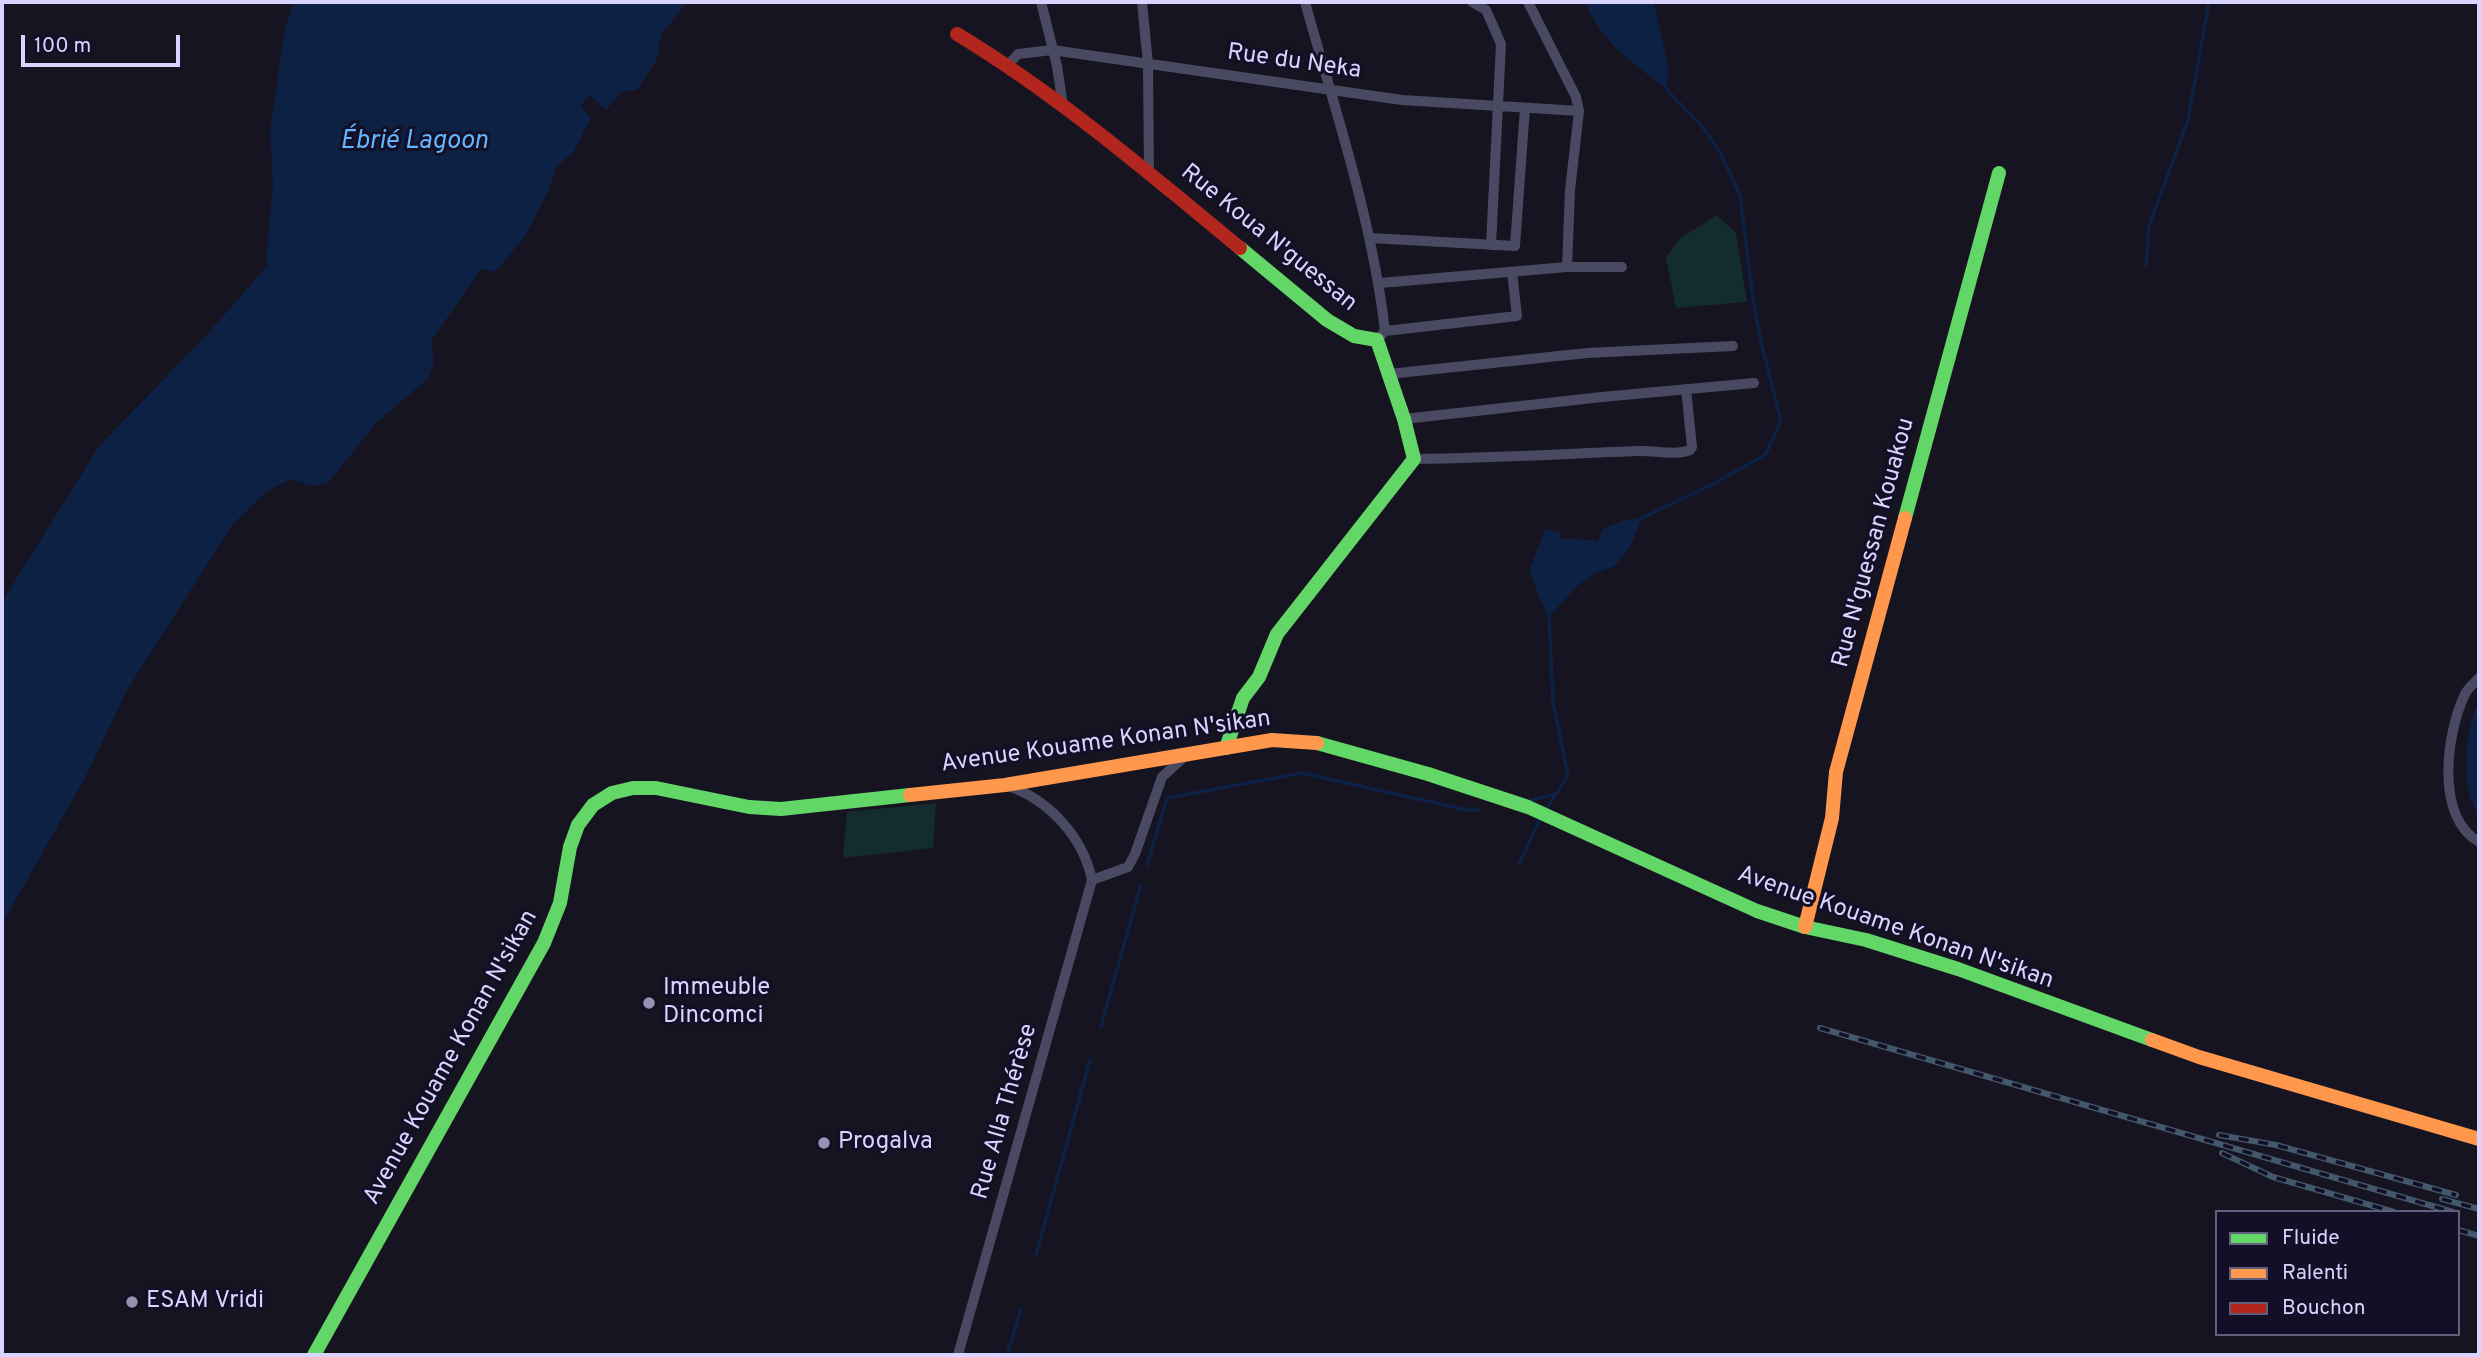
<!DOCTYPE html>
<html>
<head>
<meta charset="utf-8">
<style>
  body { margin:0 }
  #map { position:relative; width:2481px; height:1357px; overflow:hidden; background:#161421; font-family:Overpass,sans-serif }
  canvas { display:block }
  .frame { position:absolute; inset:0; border:4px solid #d9d4ff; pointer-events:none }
  .legend { position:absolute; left:2215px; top:1210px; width:245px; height:126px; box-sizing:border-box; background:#130f26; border:2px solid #625e7d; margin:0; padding:9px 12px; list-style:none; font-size:21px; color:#d9d4ff }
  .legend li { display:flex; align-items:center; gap:14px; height:35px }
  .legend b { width:35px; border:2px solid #625e7d }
  .scale { position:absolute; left:21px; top:35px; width:159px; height:32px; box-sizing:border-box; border:4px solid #d9d4ff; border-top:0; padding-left:9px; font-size:21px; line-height:24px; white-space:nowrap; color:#d9d4ff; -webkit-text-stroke:5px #130f26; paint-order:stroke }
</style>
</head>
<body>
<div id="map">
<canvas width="2481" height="1357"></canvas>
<div class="frame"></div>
<ul class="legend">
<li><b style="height:9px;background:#63d668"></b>Fluide</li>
<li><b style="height:9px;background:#ff974d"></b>Ralenti</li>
<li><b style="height:9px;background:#b3261e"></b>Bouchon</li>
</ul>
<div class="scale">100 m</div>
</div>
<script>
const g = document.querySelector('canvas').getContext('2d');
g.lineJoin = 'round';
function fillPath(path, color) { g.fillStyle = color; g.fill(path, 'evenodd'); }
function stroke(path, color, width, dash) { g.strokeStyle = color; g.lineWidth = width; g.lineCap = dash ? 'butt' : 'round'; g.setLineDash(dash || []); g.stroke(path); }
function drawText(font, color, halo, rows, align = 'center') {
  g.font = font + ' Overpass,sans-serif'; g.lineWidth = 6; g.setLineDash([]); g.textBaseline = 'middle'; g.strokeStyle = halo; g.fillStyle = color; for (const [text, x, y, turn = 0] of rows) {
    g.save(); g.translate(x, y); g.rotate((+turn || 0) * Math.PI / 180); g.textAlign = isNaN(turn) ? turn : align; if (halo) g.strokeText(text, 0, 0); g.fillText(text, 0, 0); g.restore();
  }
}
fillPath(new Path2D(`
  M 1717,215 L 1736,233 L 1747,302 L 1676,308 L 1666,257 L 1679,239 Z
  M 936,803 L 933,848 L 843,858 L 847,812 Z`), '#132c2d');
fillPath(new Path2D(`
  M 293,2 L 687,2 L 661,35 L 657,59 L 637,90 L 621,92 L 606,110 L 590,95 L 580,106 L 591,118 L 573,153 L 556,167 L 549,190 L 526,235 L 495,272 L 481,269 L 431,341 L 434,362 L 428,379 L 377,422 L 328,483 L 312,486 L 291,479 L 267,491 L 233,524 L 127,690 L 86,776 L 2,924 L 2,602 L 99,446 L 202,340 L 269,264 L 266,262 L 273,183 L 270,132 L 285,28 Z
  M 1585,2 L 1654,2 L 1668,66 L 1667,90 C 1632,61 1603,45 1585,2 Z
  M 1642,518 L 1631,545 L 1615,566 L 1596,573 L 1577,586 L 1548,618 L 1529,571 L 1545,529 L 1559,532 L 1561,538 L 1598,541 L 1602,530 L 1621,521 Z
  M 2479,702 L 2479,814 C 2460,795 2465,723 2479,702 Z`), '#0d2144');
stroke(new Path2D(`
  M 2146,265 L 2149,226 L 2188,120 L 2209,2
  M 1640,519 L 1715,483 L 1765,455 L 1781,421 L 1761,342 L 1753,299 L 1740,195 L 1721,154 L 1702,126 L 1667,90 L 1665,86
  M 1529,801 L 1555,794
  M 1548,806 L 1568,776 L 1553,702 L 1549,616
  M 1519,864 L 1540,819
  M 1147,865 L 1167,798 L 1302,773 L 1467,810 L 1478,810
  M 1101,1026 L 1141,885
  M 1036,1255 L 1090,1060
  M 1007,1355 L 1021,1309`), '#0d2144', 3.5);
stroke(new Path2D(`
  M 1041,2 L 1057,66 L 1063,106
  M 1142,2 L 1148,64 L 1149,173
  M 1305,2 C 1335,110 1372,219 1385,331 L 1377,340
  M 1472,2 L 1486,10 L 1501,44 L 1491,245
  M 1528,2 L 1576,97 L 1579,111 L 1570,190 L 1567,267
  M 1008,65 L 1018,54 L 1052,50 L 1402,100 L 1579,111
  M 1370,238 L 1515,246 L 1525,108
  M 1380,283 L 1567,267 L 1622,267
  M 1385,331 L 1517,316 L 1512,272
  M 1389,374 L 1587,353 L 1733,346
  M 1404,419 L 1602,397 L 1754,383
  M 1414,459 C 1489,458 1562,454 1637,451 C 1653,450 1675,456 1690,450 L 1692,447 L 1686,389
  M 2479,678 C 2474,683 2468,688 2465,694 C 2446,734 2435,817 2479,842
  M 1092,880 L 1128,867 L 1135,854 L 1162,777 L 1185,756
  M 958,1355 L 1092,880 C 1083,837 1050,801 1009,786`), '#4a4962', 10);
stroke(new Path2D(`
  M 1905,518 L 1999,173
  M 1317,743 L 1428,774 L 1528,807 L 1757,911 L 1805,927 L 1866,940 L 1958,969 L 2152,1040
  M 1226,748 L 1243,698 L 1259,677 L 1277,634 L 1414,459 L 1404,419 L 1377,340 L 1354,336 L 1327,320 L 1240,248
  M 314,1355 L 544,943 L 560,903 L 570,847 L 578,825 L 593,805 L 612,793 L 633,788 L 656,788 L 749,807 L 781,809 L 910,795`), '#63d668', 14);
stroke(new Path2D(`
  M 910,795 L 1005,785 L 1272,740 L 1317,743
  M 1805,927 L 1832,818 L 1836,772 L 1905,518
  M 2152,1040 L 2199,1057 L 2479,1139`), '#ff974d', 14);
stroke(new Path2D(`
  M 957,34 C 1058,95 1149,173 1240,248`), '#b3261e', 14);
const rail = new Path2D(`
  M 1820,1028 L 2453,1212
  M 2219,1135 L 2276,1145 L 2456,1195
  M 2222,1153 L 2273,1177 L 2394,1212
  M 2442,1199 L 2479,1209
  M 2458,1230 L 2479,1236`);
stroke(rail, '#43596b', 6);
stroke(rail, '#130f26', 3.5, [10]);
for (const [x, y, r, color] of [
  [649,1003,7,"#9591b1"],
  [824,1143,7,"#9591b1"],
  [132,1302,7,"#9591b1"]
]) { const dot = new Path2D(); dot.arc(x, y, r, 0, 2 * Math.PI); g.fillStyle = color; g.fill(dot); stroke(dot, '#130f26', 2.5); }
drawText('24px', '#d9d4ff', '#130f26', [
  ["Rue du Neka",1294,63,8],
  ["Rue Koua N'guessan",1268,239,39],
  ["Rue N'guessan Kouakou",1875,543,-75],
  ["Avenue Kouame Konan N'sikan",1106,743,-8],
  ["Avenue Kouame Konan N'sikan",1895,929,19],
  ["Avenue Kouame Konan N'sikan",452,1058,-61],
  ["Rue Alla Thérèse",1006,1112,-74]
]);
drawText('24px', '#d9d4ff', '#130f26', [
  ["Immeuble",663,989],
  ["Dincomci",663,1017],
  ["Progalva",838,1143],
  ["ESAM Vridi",146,1302]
], 'left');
drawText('italic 26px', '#62b6ff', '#130f26', [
  ["Ébrié Lagoon",414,143]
]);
</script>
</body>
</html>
